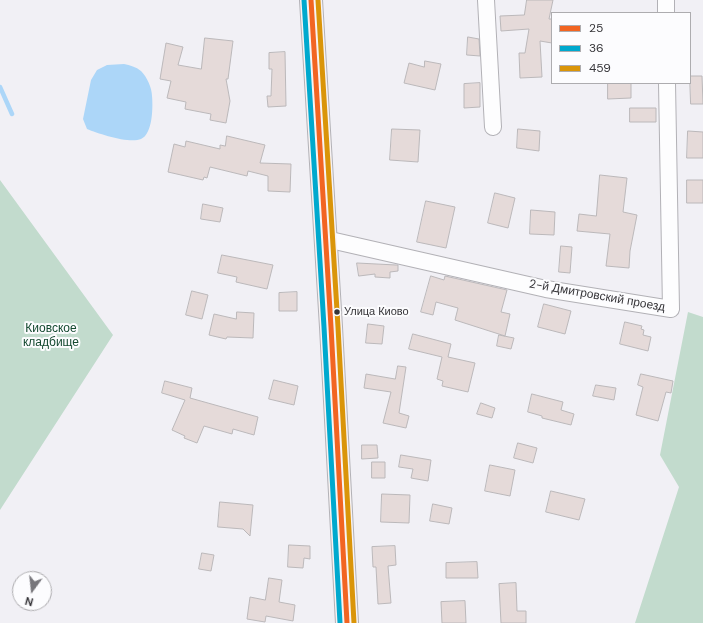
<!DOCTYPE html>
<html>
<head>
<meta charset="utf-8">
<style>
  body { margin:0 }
  #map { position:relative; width:703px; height:623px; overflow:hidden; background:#f1f0f5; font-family:"DM Sans",sans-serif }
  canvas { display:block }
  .legend { position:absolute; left:551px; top:12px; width:140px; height:72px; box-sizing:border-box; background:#fcfcfe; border:1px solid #adacaf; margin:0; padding:5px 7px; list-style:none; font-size:12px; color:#363539 }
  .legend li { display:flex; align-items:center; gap:8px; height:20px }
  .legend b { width:20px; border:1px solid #adacaf }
  .north { position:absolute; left:12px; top:571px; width:40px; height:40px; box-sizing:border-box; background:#fcfcfe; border:1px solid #adacaf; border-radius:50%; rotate:195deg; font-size:11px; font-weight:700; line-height:16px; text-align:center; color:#363539 }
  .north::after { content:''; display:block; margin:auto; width:14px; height:18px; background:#77767b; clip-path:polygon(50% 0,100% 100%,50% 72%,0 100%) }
</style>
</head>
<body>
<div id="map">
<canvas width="703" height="623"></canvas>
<ul class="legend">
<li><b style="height:5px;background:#f26522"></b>25</li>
<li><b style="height:5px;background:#00a9ce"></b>36</li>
<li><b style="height:5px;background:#da9509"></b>459</li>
</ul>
<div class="north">N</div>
</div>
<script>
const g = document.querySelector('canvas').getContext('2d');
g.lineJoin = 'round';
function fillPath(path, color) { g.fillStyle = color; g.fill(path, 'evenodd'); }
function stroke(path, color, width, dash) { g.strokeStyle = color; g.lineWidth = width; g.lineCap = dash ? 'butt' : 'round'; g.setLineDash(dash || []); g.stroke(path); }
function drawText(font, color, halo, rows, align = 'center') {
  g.font = font + ' "DM Sans",sans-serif'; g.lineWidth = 4; g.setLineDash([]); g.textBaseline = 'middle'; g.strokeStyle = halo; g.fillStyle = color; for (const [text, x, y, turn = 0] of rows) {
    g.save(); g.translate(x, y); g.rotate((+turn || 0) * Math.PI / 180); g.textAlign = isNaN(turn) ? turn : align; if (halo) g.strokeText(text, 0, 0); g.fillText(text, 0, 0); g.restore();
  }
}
fillPath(new Path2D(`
  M 0,180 L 113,335 L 0,510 Z
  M 688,312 L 703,317 L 703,623 L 635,623 L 679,487 L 660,455 Z`), '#c2dbcd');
fillPath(new Path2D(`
  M 124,64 C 130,65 136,67 141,71 C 147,77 152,88 152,96 C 153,106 153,134 141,139 C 130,144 99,134 87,129 L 83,119 L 91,80 L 97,70 L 107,65 Z`), '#acd6f8');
stroke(new Path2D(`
  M 0,87 L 12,114`), '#acd6f8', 4.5);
const building = new Path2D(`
  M 527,0 L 553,0 L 549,19 L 552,19 L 552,43 L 540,41 L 542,77 L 520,78 L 519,53 L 525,53 L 529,29 L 501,31 L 500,16 L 524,15 Z
  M 468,37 L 479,39 L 480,56 L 467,55 Z
  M 205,38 L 233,41 L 228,79 L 226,79 L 230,101 L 226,123 L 210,120 L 211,114 L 185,109 L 186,102 L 167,98 L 171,81 L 160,79 L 166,43 L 183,47 L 178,65 L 201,69 Z
  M 285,52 L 286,106 L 268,107 L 267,96 L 271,96 L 272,69 L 269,69 L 269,53 Z
  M 425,61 L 441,64 L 435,90 L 404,83 L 409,63 L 424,67 Z
  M 690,76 L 702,76 L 703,104 L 691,104 Z
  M 480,83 L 480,107 L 464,108 L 464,84 Z
  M 608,83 L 631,83 L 631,98 L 608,99 Z
  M 630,108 L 656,108 L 656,122 L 630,122 Z
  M 392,129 L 420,130 L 418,162 L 390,160 Z
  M 518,129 L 540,131 L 539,151 L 517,148 Z
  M 688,131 L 703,132 L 703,158 L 687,158 Z
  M 227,136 L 265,145 L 260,163 L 291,164 L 290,192 L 268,191 L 268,176 L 248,171 L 247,176 L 210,167 L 207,178 L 204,177 L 203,180 L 168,172 L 174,144 L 185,147 L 186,141 L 220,149 L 220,145 L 225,146 Z
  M 600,175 L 627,178 L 623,212 L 637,215 L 630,251 L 629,268 L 606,266 L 610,234 L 577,231 L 579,214 L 596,216 Z
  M 687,180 L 703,180 L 703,203 L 687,203 Z
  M 495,193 L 515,198 L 508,228 L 488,223 Z
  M 426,201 L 455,207 L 446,248 L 417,242 Z
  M 203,204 L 223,208 L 220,222 L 201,219 Z
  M 531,210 L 555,212 L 554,235 L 530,234 Z
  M 561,246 L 572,247 L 570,273 L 559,272 Z
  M 222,255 L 273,265 L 267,289 L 236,282 L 237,277 L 218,273 Z
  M 357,263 L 396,265 L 398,265 L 398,271 L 390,272 L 390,278 L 375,277 L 375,274 L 359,276 Z
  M 431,276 L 444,280 L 445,276 L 507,290 L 501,312 L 510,314 L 505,336 L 455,320 L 458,308 L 436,302 L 433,315 L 421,312 Z
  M 192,291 L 208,295 L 202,319 L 186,315 Z
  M 297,292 L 297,311 L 279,311 L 279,293 Z
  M 544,304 L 571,311 L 565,334 L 538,327 Z
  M 237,312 L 254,313 L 253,338 L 227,337 L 226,339 L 209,335 L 214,314 L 236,319 Z
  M 625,322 L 642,326 L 641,329 L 644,330 L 643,335 L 651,337 L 648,351 L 620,344 Z
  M 368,324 L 384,326 L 382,344 L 366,343 Z
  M 413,334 L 451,344 L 448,357 L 475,363 L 468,392 L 442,386 L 443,381 L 437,379 L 442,357 L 409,349 Z
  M 499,335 L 514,338 L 511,349 L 497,346 Z
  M 398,366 L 406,367 L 399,413 L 409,416 L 406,428 L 383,423 L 391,392 L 364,388 L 366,374 L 395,379 Z
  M 641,374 L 673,381 L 671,393 L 666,392 L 658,421 L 636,415 L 643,387 L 638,385 Z
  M 274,380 L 298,386 L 294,405 L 269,399 Z
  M 165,381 L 192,388 L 190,398 L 258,417 L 254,435 L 233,429 L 232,434 L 204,426 L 197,443 L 184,438 L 185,436 L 172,430 L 185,400 L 162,393 Z
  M 596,385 L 616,388 L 614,400 L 593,396 Z
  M 532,394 L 563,402 L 561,410 L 574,414 L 571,425 L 542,418 L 542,416 L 528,412 Z
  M 481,403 L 495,408 L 492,418 L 477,414 Z
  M 518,443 L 537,448 L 533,463 L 514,458 Z
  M 362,445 L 377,445 L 378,458 L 362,459 Z
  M 401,455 L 431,460 L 428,481 L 411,478 L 413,469 L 399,467 Z
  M 372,462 L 385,462 L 385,478 L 372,478 Z
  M 490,465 L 515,470 L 510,496 L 485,491 Z
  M 551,491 L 585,499 L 579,520 L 546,512 Z
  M 382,494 L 410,495 L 409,523 L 381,522 Z
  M 220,502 L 253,505 L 250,536 L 243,529 L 218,527 Z
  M 433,504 L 452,508 L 449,524 L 430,521 Z
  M 289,545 L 310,546 L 310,559 L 304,558 L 303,568 L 288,567 Z
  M 395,546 L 396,565 L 388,566 L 391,603 L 378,604 L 376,567 L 373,567 L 372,547 Z
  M 202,553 L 214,555 L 211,571 L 199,569 Z
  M 477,562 L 478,578 L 446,578 L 446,563 Z
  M 269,578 L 282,580 L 279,602 L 295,605 L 293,621 L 266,616 L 265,622 L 247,619 L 250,597 L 265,600 Z
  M 516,583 L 517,611 L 526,611 L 526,623 L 501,623 L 499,584 Z
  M 465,601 L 466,623 L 442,623 L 441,602 Z`);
fillPath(building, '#e5dad9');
stroke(building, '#bbb8ba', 1);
const street = new Path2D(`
  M 486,0 L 493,127
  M 666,0 L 666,13
  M 326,239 L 546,289 L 671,309 L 667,83`);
const secondary = new Path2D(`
  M 311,0 L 331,327 L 347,623`);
stroke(street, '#b2b1b6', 18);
stroke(secondary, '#b2b1b6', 24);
stroke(street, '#fdfdfe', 16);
stroke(secondary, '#f8f3f3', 22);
stroke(new Path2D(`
  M 311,0 L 331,327 L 347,623`), '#f26522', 5);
stroke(new Path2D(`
  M 304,0 L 324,327 L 340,623`), '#00a9ce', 5);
stroke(new Path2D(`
  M 318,0 L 338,327 L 354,623`), '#da9509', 5);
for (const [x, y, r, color] of [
  [337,312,3.5,"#363539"]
]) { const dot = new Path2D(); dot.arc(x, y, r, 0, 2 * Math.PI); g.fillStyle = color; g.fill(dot); stroke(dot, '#fcfcfe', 1.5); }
drawText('11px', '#363539', '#fcfcfe', [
  ["Улица Киово",344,312]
], 'left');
drawText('12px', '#363539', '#fcfcfe', [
  ["2-й Дмитровский проезд",597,296,10]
]);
drawText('12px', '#144930', '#fcfcfe', [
  ["Киовское",51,329],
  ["кладбище",51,343]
]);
</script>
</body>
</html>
